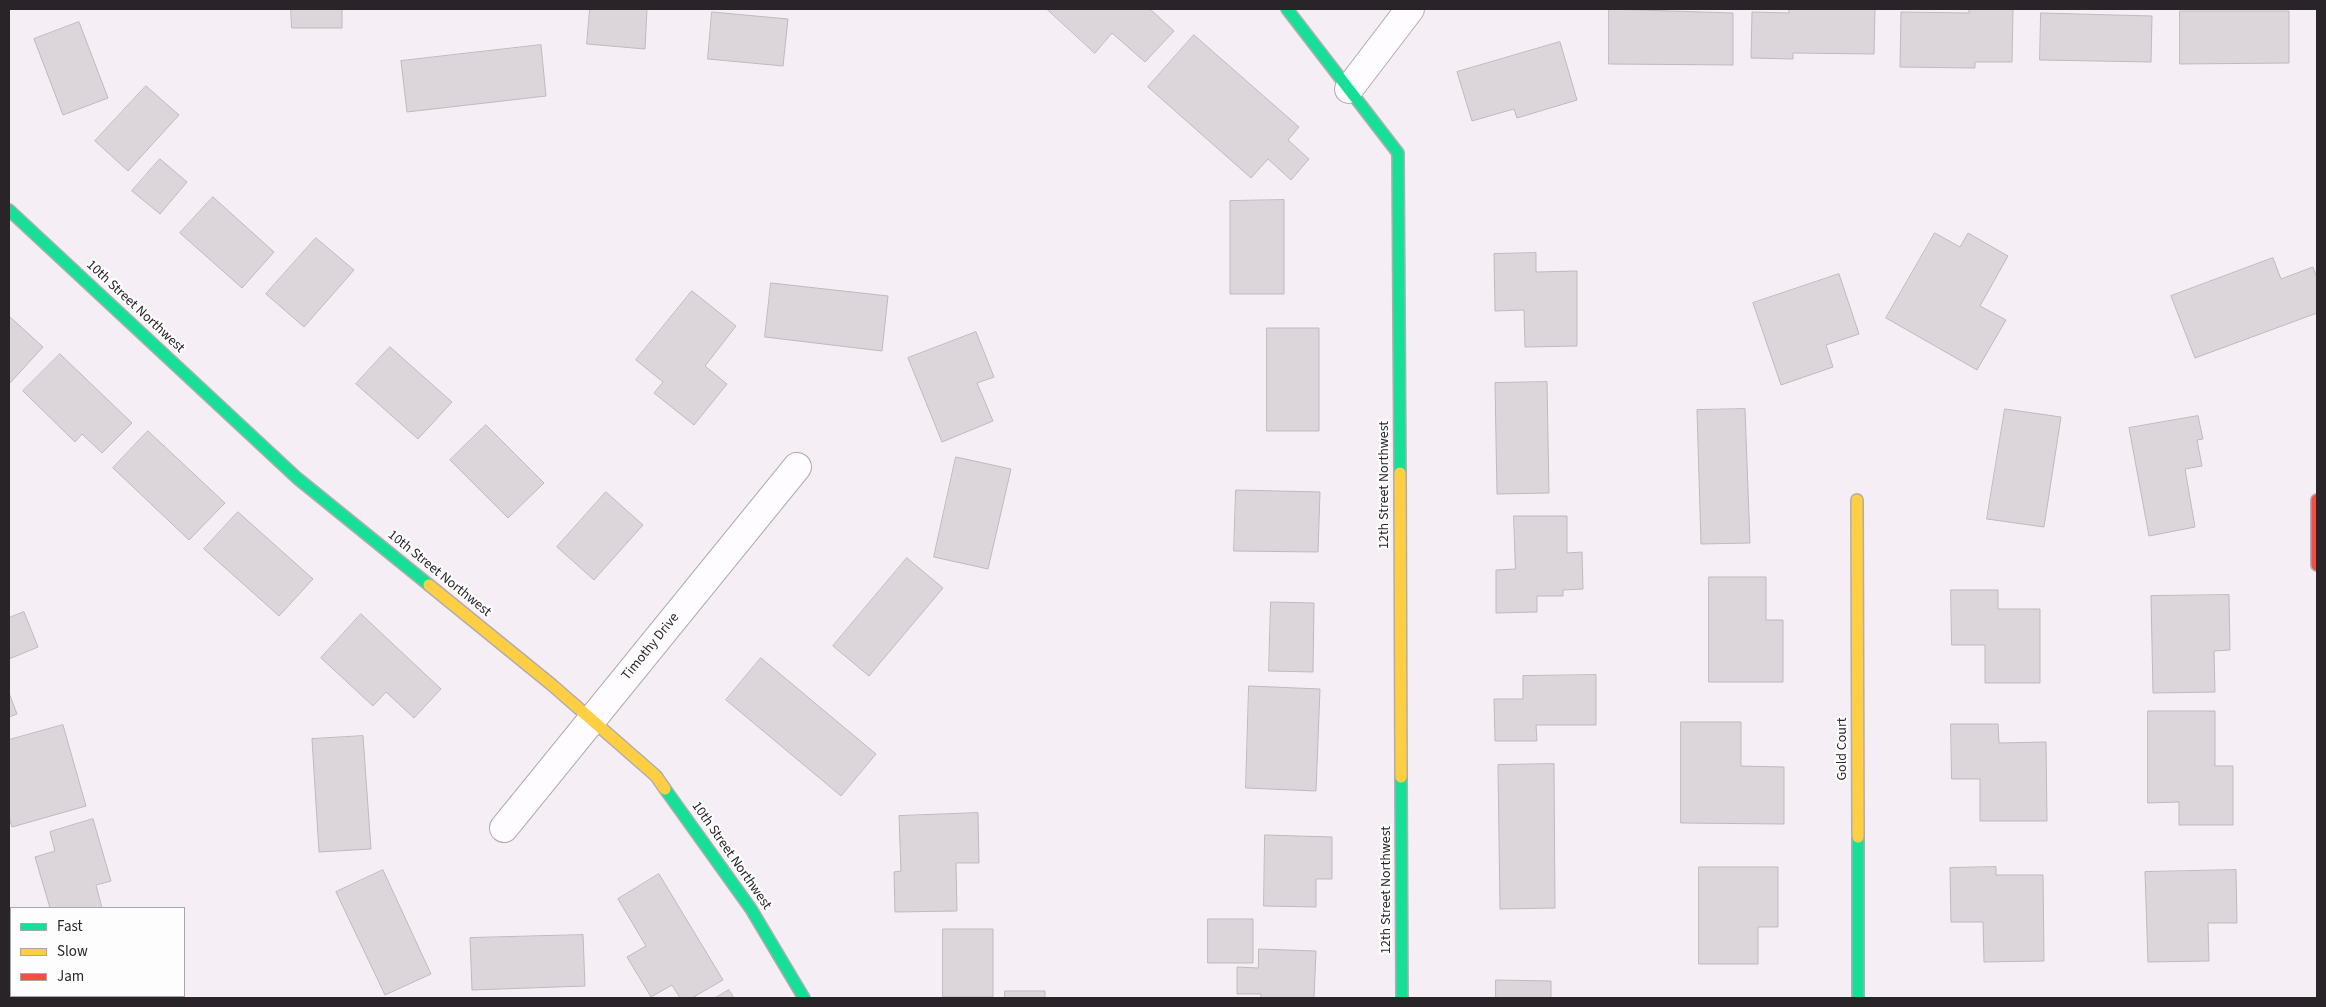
<!DOCTYPE html>
<html>
<head>
<meta charset="utf-8">
<style>
  body { margin:0 }
  #map { position:relative; width:2326px; height:1007px; overflow:hidden; background:#f6eef5; font-family:"Source Sans 3",sans-serif }
  canvas { display:block }
  .frame { position:absolute; inset:0; border:10px solid #292427; pointer-events:none }
  .legend { position:absolute; left:10px; top:907px; width:175px; height:90px; box-sizing:border-box; background:#fdfdfd; border:1px solid #a8a6a7; margin:0; padding:6px 9px; list-style:none; font-size:15px; color:#292427 }
  .legend li { display:flex; align-items:center; gap:10px; height:25px }
  .legend b { width:25px; border:1px solid #a8a6a7 }
</style>
</head>
<body>
<div id="map">
<canvas width="2326" height="1007"></canvas>
<div class="frame"></div>
<ul class="legend">
<li><b style="height:6px;background:#16e098"></b>Fast</li>
<li><b style="height:6px;background:#ffcf43"></b>Slow</li>
<li><b style="height:6px;background:#f24e42"></b>Jam</li>
</ul>
</div>
<script>
const g = document.querySelector('canvas').getContext('2d');
g.lineJoin = 'round';
function fillPath(path, color) { g.fillStyle = color; g.fill(path, 'evenodd'); }
function stroke(path, color, width, dash) { g.strokeStyle = color; g.lineWidth = width; g.lineCap = dash ? 'butt' : 'round'; g.setLineDash(dash || []); g.stroke(path); }
function drawText(font, color, halo, rows, align = 'center') {
  g.font = font + ' "Source Sans 3",sans-serif'; g.lineWidth = 4.5; g.setLineDash([]); g.textBaseline = 'middle'; g.strokeStyle = halo; g.fillStyle = color; for (const [text, x, y, turn = 0] of rows) {
    g.save(); g.translate(x, y); g.rotate((+turn || 0) * Math.PI / 180); g.textAlign = isNaN(turn) ? turn : align; if (halo) g.strokeText(text, 0, 0); g.fillText(text, 0, 0); g.restore();
  }
}
const building = new Path2D(`
  M 291,9 L 342,9 L 342,28 L 292,28 Z
  M 590,9 L 647,9 L 645,49 L 587,44 Z
  M 1047,9 L 1150,9 L 1174,31 L 1145,62 L 1112,33 L 1095,53 Z
  M 1609,9 L 1733,13 L 1733,65 L 1609,64 Z
  M 1789,9 L 1875,9 L 1874,54 L 1793,53 L 1793,59 L 1751,58 L 1752,12 L 1789,13 Z
  M 1969,9 L 2013,9 L 2012,62 L 1975,62 L 1975,68 L 1900,67 L 1901,12 L 1969,13 Z
  M 2180,11 L 2289,11 L 2289,63 L 2180,64 Z
  M 712,12 L 788,19 L 783,66 L 708,59 Z
  M 2041,13 L 2152,16 L 2151,62 L 2040,60 Z
  M 79,22 L 108,98 L 63,115 L 34,39 Z
  M 1194,35 L 1299,127 L 1288,140 L 1309,159 L 1291,180 L 1268,159 L 1251,178 L 1148,87 Z
  M 1560,42 L 1577,100 L 1517,118 L 1514,109 L 1472,121 L 1457,72 Z
  M 541,45 L 546,96 L 407,112 L 401,61 Z
  M 146,86 L 179,115 L 128,171 L 95,141 Z
  M 160,159 L 187,182 L 160,214 L 132,191 Z
  M 213,197 L 274,252 L 242,288 L 180,233 Z
  M 1284,200 L 1284,294 L 1230,294 L 1230,201 Z
  M 1935,233 L 1960,247 L 1968,233 L 2008,256 L 1980,306 L 2006,320 L 1977,370 L 1886,318 Z
  M 316,238 L 354,270 L 304,327 L 266,294 Z
  M 1536,253 L 1536,272 L 1577,271 L 1577,346 L 1525,347 L 1524,310 L 1495,311 L 1494,254 Z
  M 2273,258 L 2281,279 L 2313,267 L 2317,278 L 2317,313 L 2195,358 L 2171,296 Z
  M 1839,274 L 1859,334 L 1826,345 L 1833,367 L 1781,385 L 1753,303 Z
  M 771,283 L 888,296 L 882,351 L 765,337 Z
  M 692,291 L 736,326 L 705,366 L 727,384 L 694,425 L 654,393 L 663,382 L 636,360 Z
  M 9,316 L 43,347 L 10,383 L 9,382 Z
  M 1267,328 L 1319,328 L 1319,431 L 1267,431 Z
  M 976,332 L 994,377 L 977,383 L 993,421 L 942,442 L 908,358 Z
  M 390,347 L 452,402 L 418,439 L 356,384 Z
  M 60,354 L 132,423 L 102,453 L 82,434 L 75,442 L 23,391 Z
  M 1547,382 L 1549,493 L 1497,494 L 1495,383 Z
  M 1745,409 L 1750,543 L 1701,544 L 1697,410 Z
  M 2005,409 L 2061,417 L 2044,527 L 1987,519 Z
  M 2198,416 L 2203,439 L 2197,440 L 2202,466 L 2185,469 L 2195,527 L 2149,536 L 2129,428 Z
  M 486,425 L 544,483 L 508,518 L 450,460 Z
  M 148,431 L 225,503 L 189,540 L 113,468 Z
  M 956,457 L 1011,469 L 988,569 L 934,557 Z
  M 1236,490 L 1320,492 L 1318,552 L 1234,551 Z
  M 606,492 L 643,525 L 594,580 L 557,547 Z
  M 238,512 L 313,579 L 279,616 L 204,549 Z
  M 1514,516 L 1567,516 L 1567,553 L 1582,552 L 1583,589 L 1563,590 L 1563,596 L 1537,596 L 1537,612 L 1496,613 L 1496,570 L 1515,569 Z
  M 907,558 L 943,588 L 869,676 L 833,646 Z
  M 1709,577 L 1766,577 L 1766,620 L 1783,620 L 1783,682 L 1709,682 Z
  M 1951,590 L 1998,590 L 1998,609 L 2040,609 L 2040,683 L 1985,683 L 1985,645 L 1952,645 Z
  M 2229,595 L 2230,650 L 2214,651 L 2215,692 L 2153,693 L 2151,596 Z
  M 1271,602 L 1314,603 L 1313,672 L 1269,671 Z
  M 24,612 L 38,647 L 9,659 L 9,618 Z
  M 361,614 L 441,689 L 414,718 L 386,692 L 373,706 L 321,658 Z
  M 761,658 L 876,754 L 841,796 L 726,700 Z
  M 1596,675 L 1596,725 L 1536,725 L 1537,741 L 1495,741 L 1494,699 L 1523,699 L 1523,676 Z
  M 1249,686 L 1320,689 L 1316,791 L 1246,788 Z
  M 9,693 L 17,714 L 9,717 Z
  M 2148,711 L 2215,711 L 2215,766 L 2233,766 L 2233,825 L 2179,825 L 2179,802 L 2148,803 Z
  M 1681,722 L 1741,722 L 1741,766 L 1784,767 L 1784,824 L 1681,823 Z
  M 1951,724 L 1998,724 L 1999,743 L 2046,742 L 2047,821 L 1980,821 L 1980,779 L 1952,779 Z
  M 63,725 L 86,806 L 12,827 L 9,817 L 9,740 Z
  M 363,736 L 371,849 L 319,852 L 312,739 Z
  M 1554,764 L 1555,908 L 1500,909 L 1498,765 Z
  M 978,813 L 979,863 L 956,863 L 957,911 L 895,912 L 894,872 L 901,871 L 899,816 Z
  M 93,819 L 111,881 L 96,885 L 102,908 L 50,908 L 35,857 L 55,851 L 50,832 Z
  M 1265,835 L 1332,837 L 1332,879 L 1316,879 L 1316,907 L 1264,906 Z
  M 1699,867 L 1778,867 L 1778,927 L 1758,927 L 1758,964 L 1699,964 Z
  M 1996,867 L 1996,875 L 2043,875 L 2044,961 L 1984,962 L 1983,922 L 1951,922 L 1950,868 Z
  M 383,870 L 431,974 L 385,995 L 336,892 Z
  M 2236,870 L 2237,923 L 2208,923 L 2209,961 L 2148,962 L 2145,872 Z
  M 659,874 L 723,980 L 692,998 L 680,998 L 672,985 L 651,997 L 627,957 L 646,946 L 618,899 Z
  M 1208,919 L 1253,919 L 1253,963 L 1208,963 Z
  M 943,929 L 993,929 L 993,997 L 943,997 Z
  M 583,935 L 585,986 L 472,990 L 470,938 Z
  M 1259,949 L 1316,951 L 1314,998 L 1261,998 L 1261,994 L 1237,994 L 1237,967 L 1258,968 Z
  M 1496,980 L 1551,981 L 1551,998 L 1496,998 Z
  M 729,990 L 734,998 L 715,998 Z
  M 1005,991 L 1045,991 L 1045,998 L 1005,998 Z
  M 83,996 L 135,996 L 136,998 L 84,998 Z`);
fillPath(building, '#dcd6db');
stroke(building, '#bfb9bd', 1);
const street = new Path2D(`
  M 1349,89 L 1410,9
  M 504,828 L 797,467`);
const fast = new Path2D(`
  M 1287,9 L 1398,153 L 1400,473
  M 9,210 L 297,478 L 429,585
  M 1401,777 L 1402,998
  M 665,789 L 751,909 L 804,998
  M 1858,837 L 1858,998`);
const slow = new Path2D(`
  M 1400,473 L 1401,777
  M 1857,500 L 1858,837
  M 429,585 L 552,685 L 656,776 L 665,789`);
const jam = new Path2D(`
  M 2317,500 L 2317,565`);
stroke(street, '#b2acb1', 30);
stroke(fast, '#b2acb1', 14);
stroke(slow, '#b2acb1', 14);
stroke(jam, '#b2acb1', 14);
stroke(street, '#fefcfe', 28);
stroke(fast, '#16e098', 11);
stroke(slow, '#ffcf43', 11);
stroke(jam, '#f24e42', 11);
drawText('14px', '#292427', '#fdfdfd', [
  ["10th Street Northwest",135,307,43],
  ["12th Street Northwest",1385,485,-90],
  ["10th Street Northwest",439,574,39],
  ["Timothy Drive",651,647,-51],
  ["Gold Court",1843,749,-90],
  ["10th Street Northwest",731,856,55],
  ["12th Street Northwest",1387,890,-90]
]);
</script>
</body>
</html>
